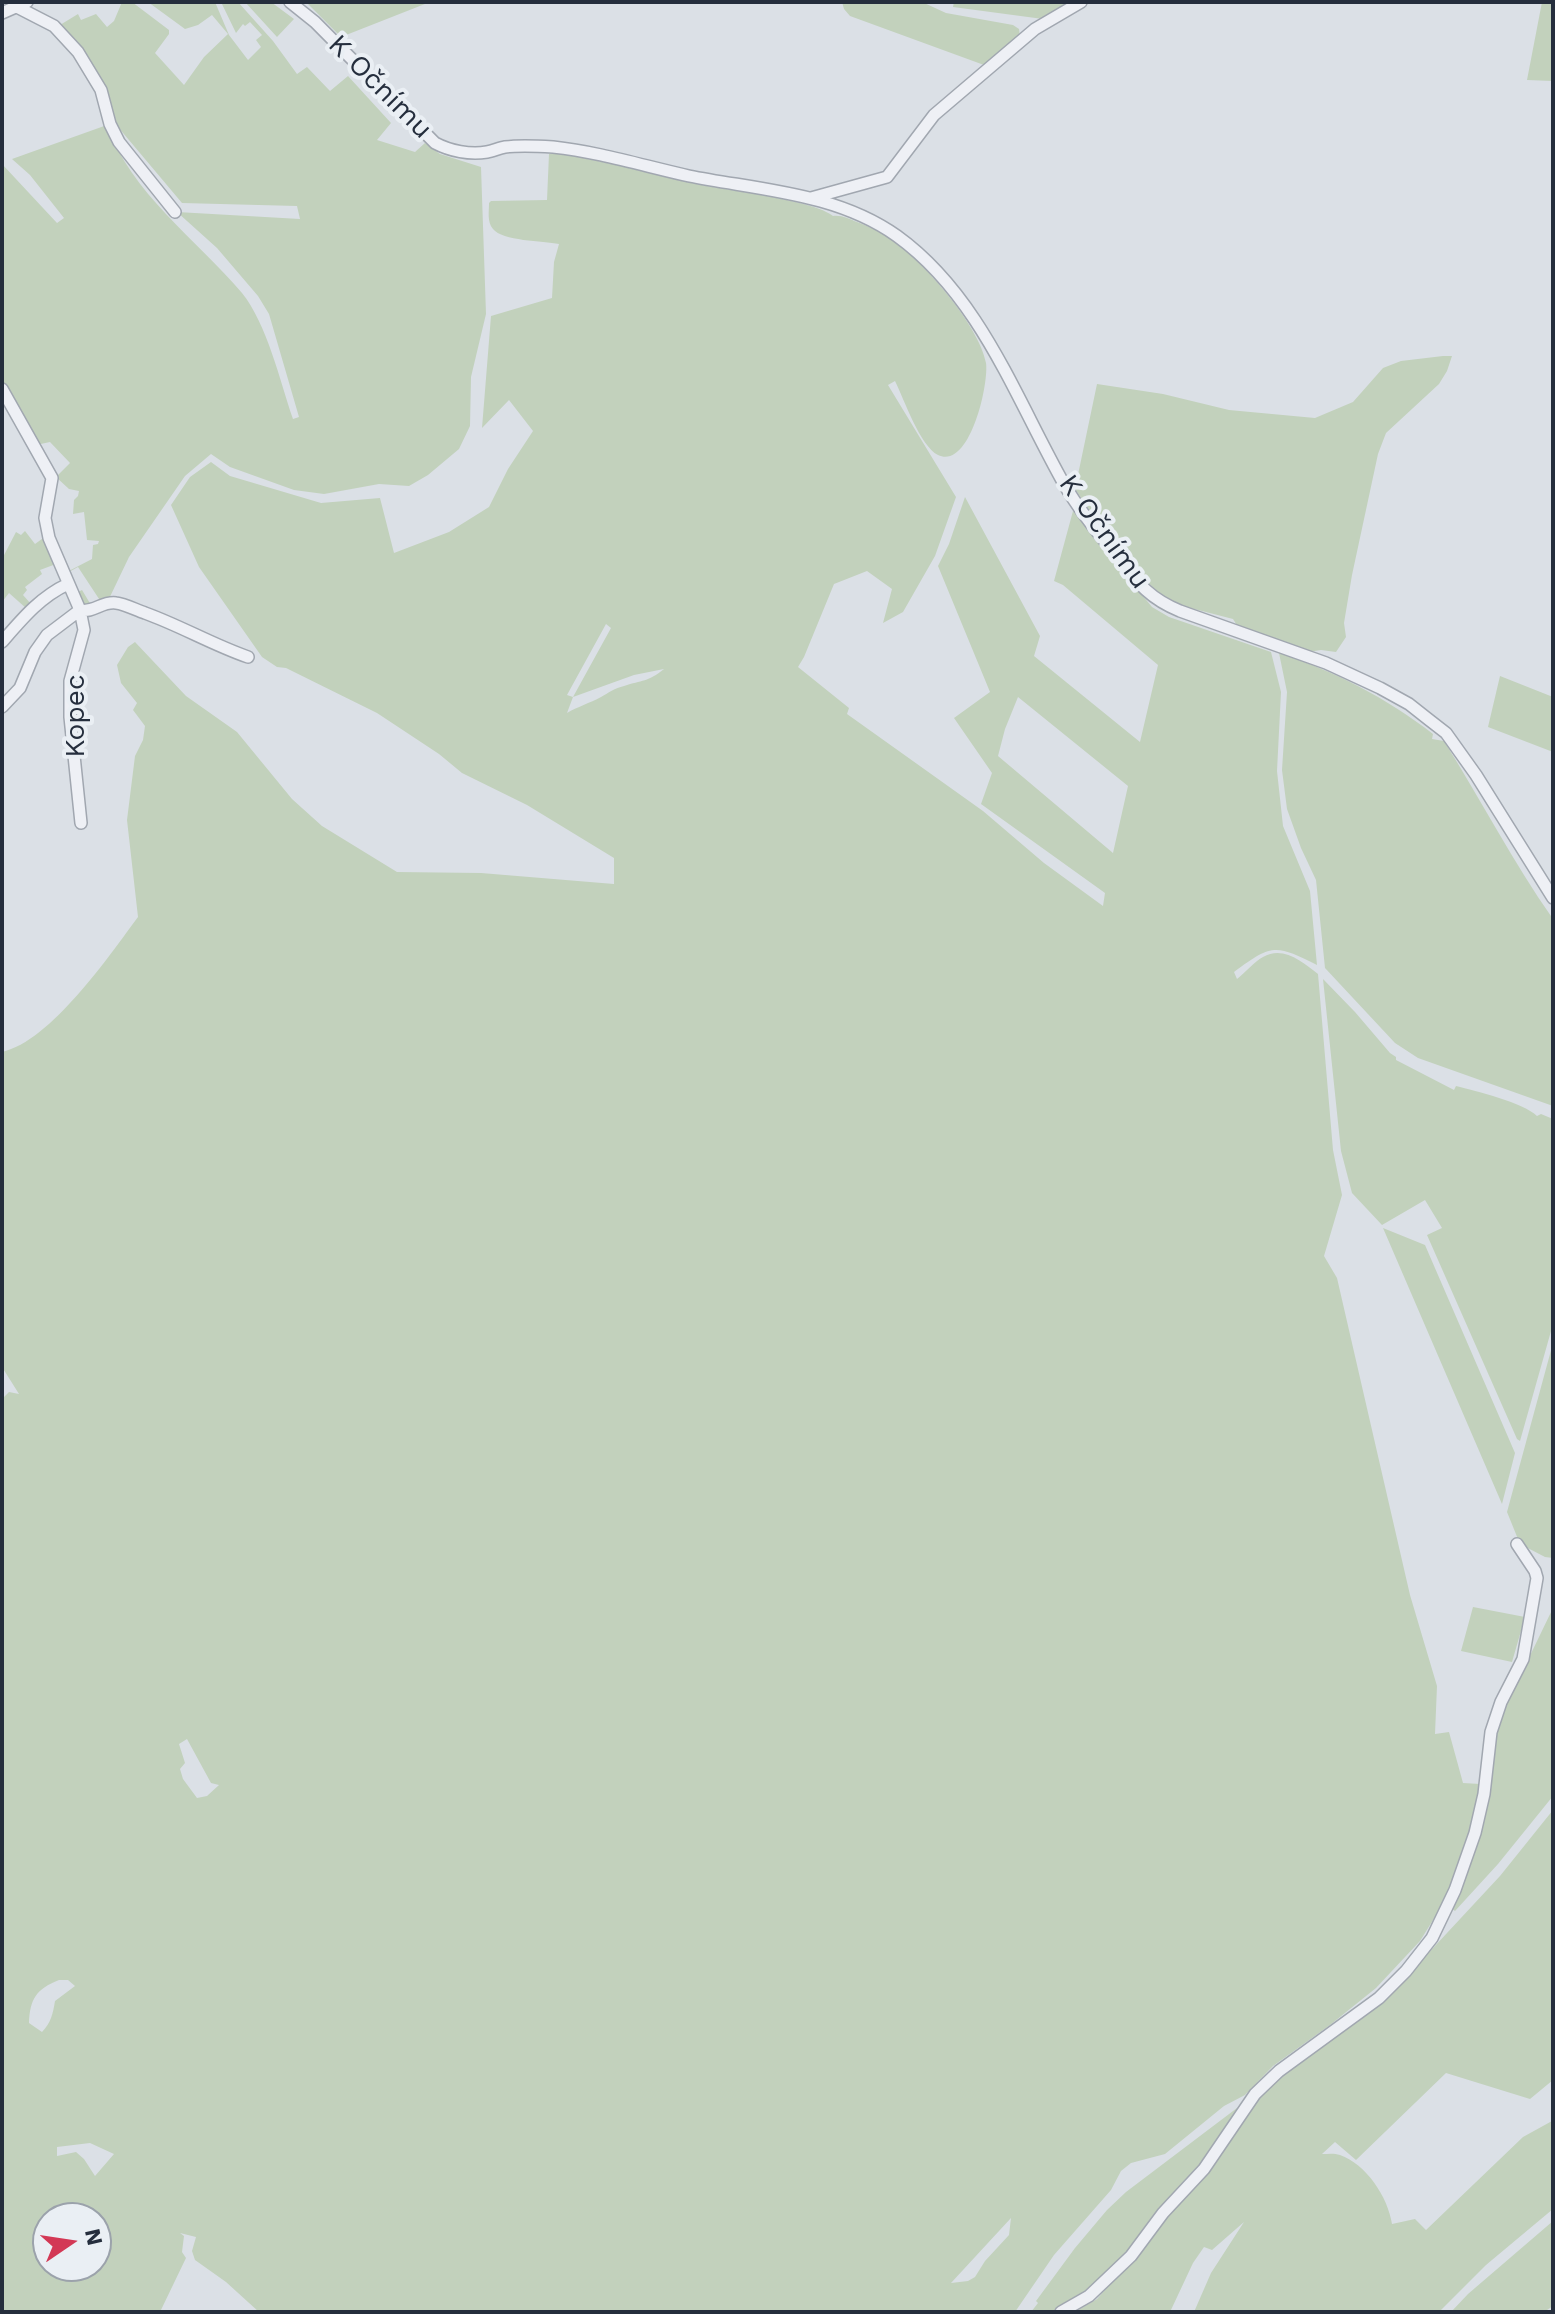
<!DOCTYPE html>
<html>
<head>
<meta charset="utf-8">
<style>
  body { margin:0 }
  #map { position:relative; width:1555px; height:2314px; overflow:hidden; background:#dbe0e6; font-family:"Work Sans",sans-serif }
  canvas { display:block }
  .frame { position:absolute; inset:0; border:4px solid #252e3d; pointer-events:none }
  .north { position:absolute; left:32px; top:2202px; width:80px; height:80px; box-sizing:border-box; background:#eaeff4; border:2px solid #9ba2ab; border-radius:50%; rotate:77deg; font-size:22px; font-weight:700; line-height:32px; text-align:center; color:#252e3d }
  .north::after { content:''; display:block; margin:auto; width:28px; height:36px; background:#d33855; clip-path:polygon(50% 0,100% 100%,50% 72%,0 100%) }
</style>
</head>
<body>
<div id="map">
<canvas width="1555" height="2314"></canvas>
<div class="frame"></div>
<div class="north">N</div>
</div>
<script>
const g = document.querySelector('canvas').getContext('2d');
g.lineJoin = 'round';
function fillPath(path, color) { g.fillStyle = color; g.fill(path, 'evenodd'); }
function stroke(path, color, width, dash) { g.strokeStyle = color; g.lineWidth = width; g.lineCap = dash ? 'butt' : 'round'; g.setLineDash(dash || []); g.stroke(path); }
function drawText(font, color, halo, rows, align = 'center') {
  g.font = font + ' "Work Sans",sans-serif'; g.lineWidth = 8; g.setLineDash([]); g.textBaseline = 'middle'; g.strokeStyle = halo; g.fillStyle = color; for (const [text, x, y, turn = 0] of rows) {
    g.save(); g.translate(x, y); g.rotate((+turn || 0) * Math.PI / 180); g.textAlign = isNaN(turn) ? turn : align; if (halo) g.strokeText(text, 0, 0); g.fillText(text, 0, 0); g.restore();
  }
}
fillPath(new Path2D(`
  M 122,2 L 132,2 L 169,30 L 169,34 L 155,53 L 184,85 L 204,57 L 228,34 L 212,15 L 198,25 L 185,29 L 148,2 L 215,2 L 229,35 L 248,60 L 261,47 L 256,40 L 262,35 L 250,22 L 245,26 L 243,24 L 236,33 L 221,2 L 238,2 L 273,41 L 297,74 L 307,67 L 330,91 L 348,76 L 391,123 L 377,140 L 415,152 L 425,143 L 440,154 L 481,167 L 486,314 L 471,377 L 470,426 L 459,449 L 428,475 L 409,486 L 379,484 L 324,494 L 294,490 L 230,467 L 211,454 L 185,476 L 129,557 L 107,603 L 103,605 L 78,567 L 67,573 L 78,592 L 82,590 L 94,610 L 84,611 L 63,574 L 92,559 L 93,545 L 98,544 L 99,541 L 87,540 L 84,512 L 73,514 L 74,500 L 78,496 L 79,491 L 69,489 L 56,477 L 70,463 L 50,442 L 36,445 L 2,382 L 2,164 L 57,223 L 64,218 L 30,175 L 12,159 L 107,125 C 130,192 197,240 242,293 C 267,324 280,381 293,419 L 299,417 L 269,314 L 258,296 L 217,248 L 177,212 L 300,219 L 297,206 L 182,203 L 118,127 L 104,86 L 81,46 L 60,25 L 78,14 L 81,20 L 96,14 L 107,27 L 114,21 Z
  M 245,2 L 271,2 L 294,19 L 277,37 Z
  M 306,2 L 430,2 L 341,37 Z
  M 842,2 L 922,2 L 946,13 L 1013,25 L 1019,29 L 1020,37 L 984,65 L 850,16 L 844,9 Z
  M 954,2 L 1074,2 L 1043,19 L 953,7 Z
  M 1542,2 L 1553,2 L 1553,81 L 1527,80 Z
  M 549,154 C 563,153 577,157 592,160 C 630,167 668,179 707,186 C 734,191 815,201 833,216 C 842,215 849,219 857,222 C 866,226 876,229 885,234 C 918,255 979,324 986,363 C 989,384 970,470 938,455 C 920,446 904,399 895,381 L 888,385 L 956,497 L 935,556 L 903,612 L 883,623 L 892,589 L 867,571 L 834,584 L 804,657 L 798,667 L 849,708 L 847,714 L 983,811 L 1044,863 L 1103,906 L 1105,893 L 981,804 L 992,773 L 954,718 L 990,692 L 938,566 L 949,544 L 965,497 L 1040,636 L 1034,656 L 1140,742 L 1158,665 L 1063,585 L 1054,581 L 1073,511 L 1152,607 L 1169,617 L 1271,652 L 1281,692 L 1277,771 L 1283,826 L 1310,891 L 1317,965 C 1275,944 1272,944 1234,972 L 1237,979 C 1246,972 1254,962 1263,957 C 1283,945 1303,962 1318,974 L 1333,1150 L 1342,1195 L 1324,1256 L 1337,1278 L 1410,1595 L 1437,1686 L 1435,1734 L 1449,1732 L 1463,1783 L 1480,1784 L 1471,1827 L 1455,1875 L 1443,1904 L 1420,1941 L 1376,1988 L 1330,2025 L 1273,2066 L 1245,2095 L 1224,2106 L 1165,2154 L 1131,2163 L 1121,2171 L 1111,2190 L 1054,2255 L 1015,2312 L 259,2312 L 226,2282 L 195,2260 L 192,2251 L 196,2237 L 180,2233 L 184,2236 L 182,2252 L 186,2258 L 160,2312 L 2,2312 L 2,1399 L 9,1392 L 19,1394 L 2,1367 L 2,1052 C 51,1041 109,956 138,917 L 127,820 L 135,756 L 143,740 L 145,726 L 133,710 L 137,703 L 121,683 L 117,665 L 128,647 L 135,642 L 186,696 L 237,732 L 292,799 L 322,826 L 397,872 L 481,873 L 614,884 L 614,858 L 527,805 L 462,773 L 439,754 L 377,713 L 286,668 L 277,667 L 262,657 L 199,567 L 171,505 L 190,477 L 211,462 L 230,476 L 321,503 L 380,498 L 394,553 L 449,532 L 489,507 L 508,469 L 533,431 L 509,400 L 482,428 L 491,316 L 552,298 L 554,262 L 559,244 C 543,241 502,241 493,229 C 487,222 489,212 489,203 L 491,201 L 547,200 ZM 606,624 L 611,628 L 573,697 L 567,695 ZM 664,669 C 648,682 642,680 624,686 C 615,688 608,693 601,697 C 590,703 577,707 567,713 L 573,697 L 634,675 ZM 1018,697 L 1128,786 L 1113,853 L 998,756 L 1005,729 ZM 187,1739 L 211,1783 L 219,1785 L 207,1796 L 197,1798 L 183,1779 L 180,1769 L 185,1763 L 179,1744 ZM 59,1980 L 68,1980 L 75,1986 L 55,2001 C 53,2013 51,2023 42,2032 L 29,2023 C 30,1999 36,1989 59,1980 ZM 90,2143 L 114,2154 L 95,2176 L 84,2159 L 76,2152 L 57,2156 L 57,2147 ZM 48,2218 L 96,2218 L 96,2266 L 48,2266 ZM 1011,2218 L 1009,2235 L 985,2261 L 975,2277 L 968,2281 L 951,2283 Z
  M 1443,356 L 1452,356 L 1447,371 L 1439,384 L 1386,433 L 1378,454 L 1352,575 L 1344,623 L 1346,637 L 1336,652 L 1321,650 L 1308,652 L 1238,627 L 1233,619 L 1175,604 C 1142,586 1097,521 1075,489 L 1097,384 L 1163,394 L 1229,410 L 1315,418 L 1353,402 L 1383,368 L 1401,361 Z
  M 25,531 L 35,544 L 46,536 L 56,564 L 40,570 L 42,574 L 25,587 L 27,590 L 23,595 L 31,604 L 27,609 L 9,593 L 2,602 L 2,559 L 16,532 L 21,535 Z
  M 1279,653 C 1334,671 1387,698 1433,734 L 1432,739 L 1444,741 C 1481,800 1513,862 1553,919 L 1553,1106 L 1418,1058 L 1395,1043 L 1325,968 L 1316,880 L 1301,848 L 1287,809 L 1282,770 L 1287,692 Z
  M 1500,676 L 1553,697 L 1553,752 L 1488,727 Z
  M 1323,979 L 1355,1012 L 1390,1053 L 1396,1057 L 1396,1060 L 1454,1090 L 1456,1086 C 1476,1091 1524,1103 1537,1116 L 1541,1114 L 1553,1119 L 1553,1324 L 1520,1441 L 1517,1439 L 1427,1235 L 1442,1228 L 1425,1200 L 1382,1225 L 1352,1193 L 1341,1151 Z
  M 1383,1228 L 1425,1245 L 1515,1453 L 1502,1504 Z
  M 1553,1343 L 1553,1558 L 1545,1557 L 1520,1544 L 1507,1512 Z
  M 1473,1607 L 1525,1617 L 1512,1662 L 1461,1651 Z
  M 1553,1608 L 1553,1796 L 1498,1864 L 1455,1911 L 1451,1908 L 1496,1726 Z
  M 1553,1810 L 1553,2080 L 1530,2099 L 1446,2073 L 1356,2160 L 1335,2142 L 1322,2154 C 1328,2154 1334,2153 1340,2155 C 1366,2164 1388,2197 1392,2224 L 1415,2219 L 1426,2230 L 1523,2137 L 1552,2121 L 1553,2209 L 1486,2265 L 1439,2312 L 1194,2312 L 1211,2273 L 1244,2222 L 1212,2250 L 1204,2247 L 1193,2263 L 1170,2312 L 1075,2312 L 1097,2299 L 1155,2233 L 1168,2213 L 1273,2080 L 1394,1990 L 1500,1876 Z
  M 1237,2108 L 1239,2110 L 1202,2166 L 1154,2214 L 1121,2260 L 1086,2293 L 1053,2312 L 1031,2312 L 1038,2303 L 1036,2301 L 1075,2248 L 1107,2210 L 1126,2192 Z
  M 1553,2221 L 1553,2306 L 1544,2312 L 1451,2312 L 1468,2294 Z`), '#c2d1bc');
const minor = new Path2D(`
  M 290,2 L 315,22 L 435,143 C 450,151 470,155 487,152 C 493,151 499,148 505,147 C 520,145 538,146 553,147 C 599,152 644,166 689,176 C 759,190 837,193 897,236 C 980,296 1015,397 1064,484 C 1078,508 1096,531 1114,552 C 1136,580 1146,597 1180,611 L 1326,663 L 1380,688 L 1409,704 L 1428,719 L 1446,733 L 1476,775 L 1553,898
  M 17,7 L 54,26 L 78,52 L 101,90 L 110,124 L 119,142 L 175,212
  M 2,13 L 27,2
  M 811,198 L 887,177 L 934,115 L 1035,29 L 1081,2
  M 2,389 L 52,478 L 45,518 L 49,538 L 80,610 C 94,613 102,601 116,603 C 125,604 136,610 145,613 C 181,626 213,645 248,657
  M 2,642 C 22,619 40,597 68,584
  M 2,707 L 20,688 L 35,652 L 47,635 L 80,610 L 84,630 L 70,681 L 70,717 L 81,823
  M 1061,2312 L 1089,2296 L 1131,2256 L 1163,2213 L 1204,2169 L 1255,2094 L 1279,2071 L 1379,1998 L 1406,1971 L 1432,1938 L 1455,1890 L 1475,1833 L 1484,1794 L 1491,1732 L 1501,1702 L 1523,1659 L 1537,1578 L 1535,1571 L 1517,1544`);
stroke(minor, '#a1a7b0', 14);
stroke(minor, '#eef0f5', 11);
drawText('28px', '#252e3d', '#eaeff4', [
  ["K Očnímu",380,87,45],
  ["K Očnímu",1104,532,54],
  ["Kopec",76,716,-90]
]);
</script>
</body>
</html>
